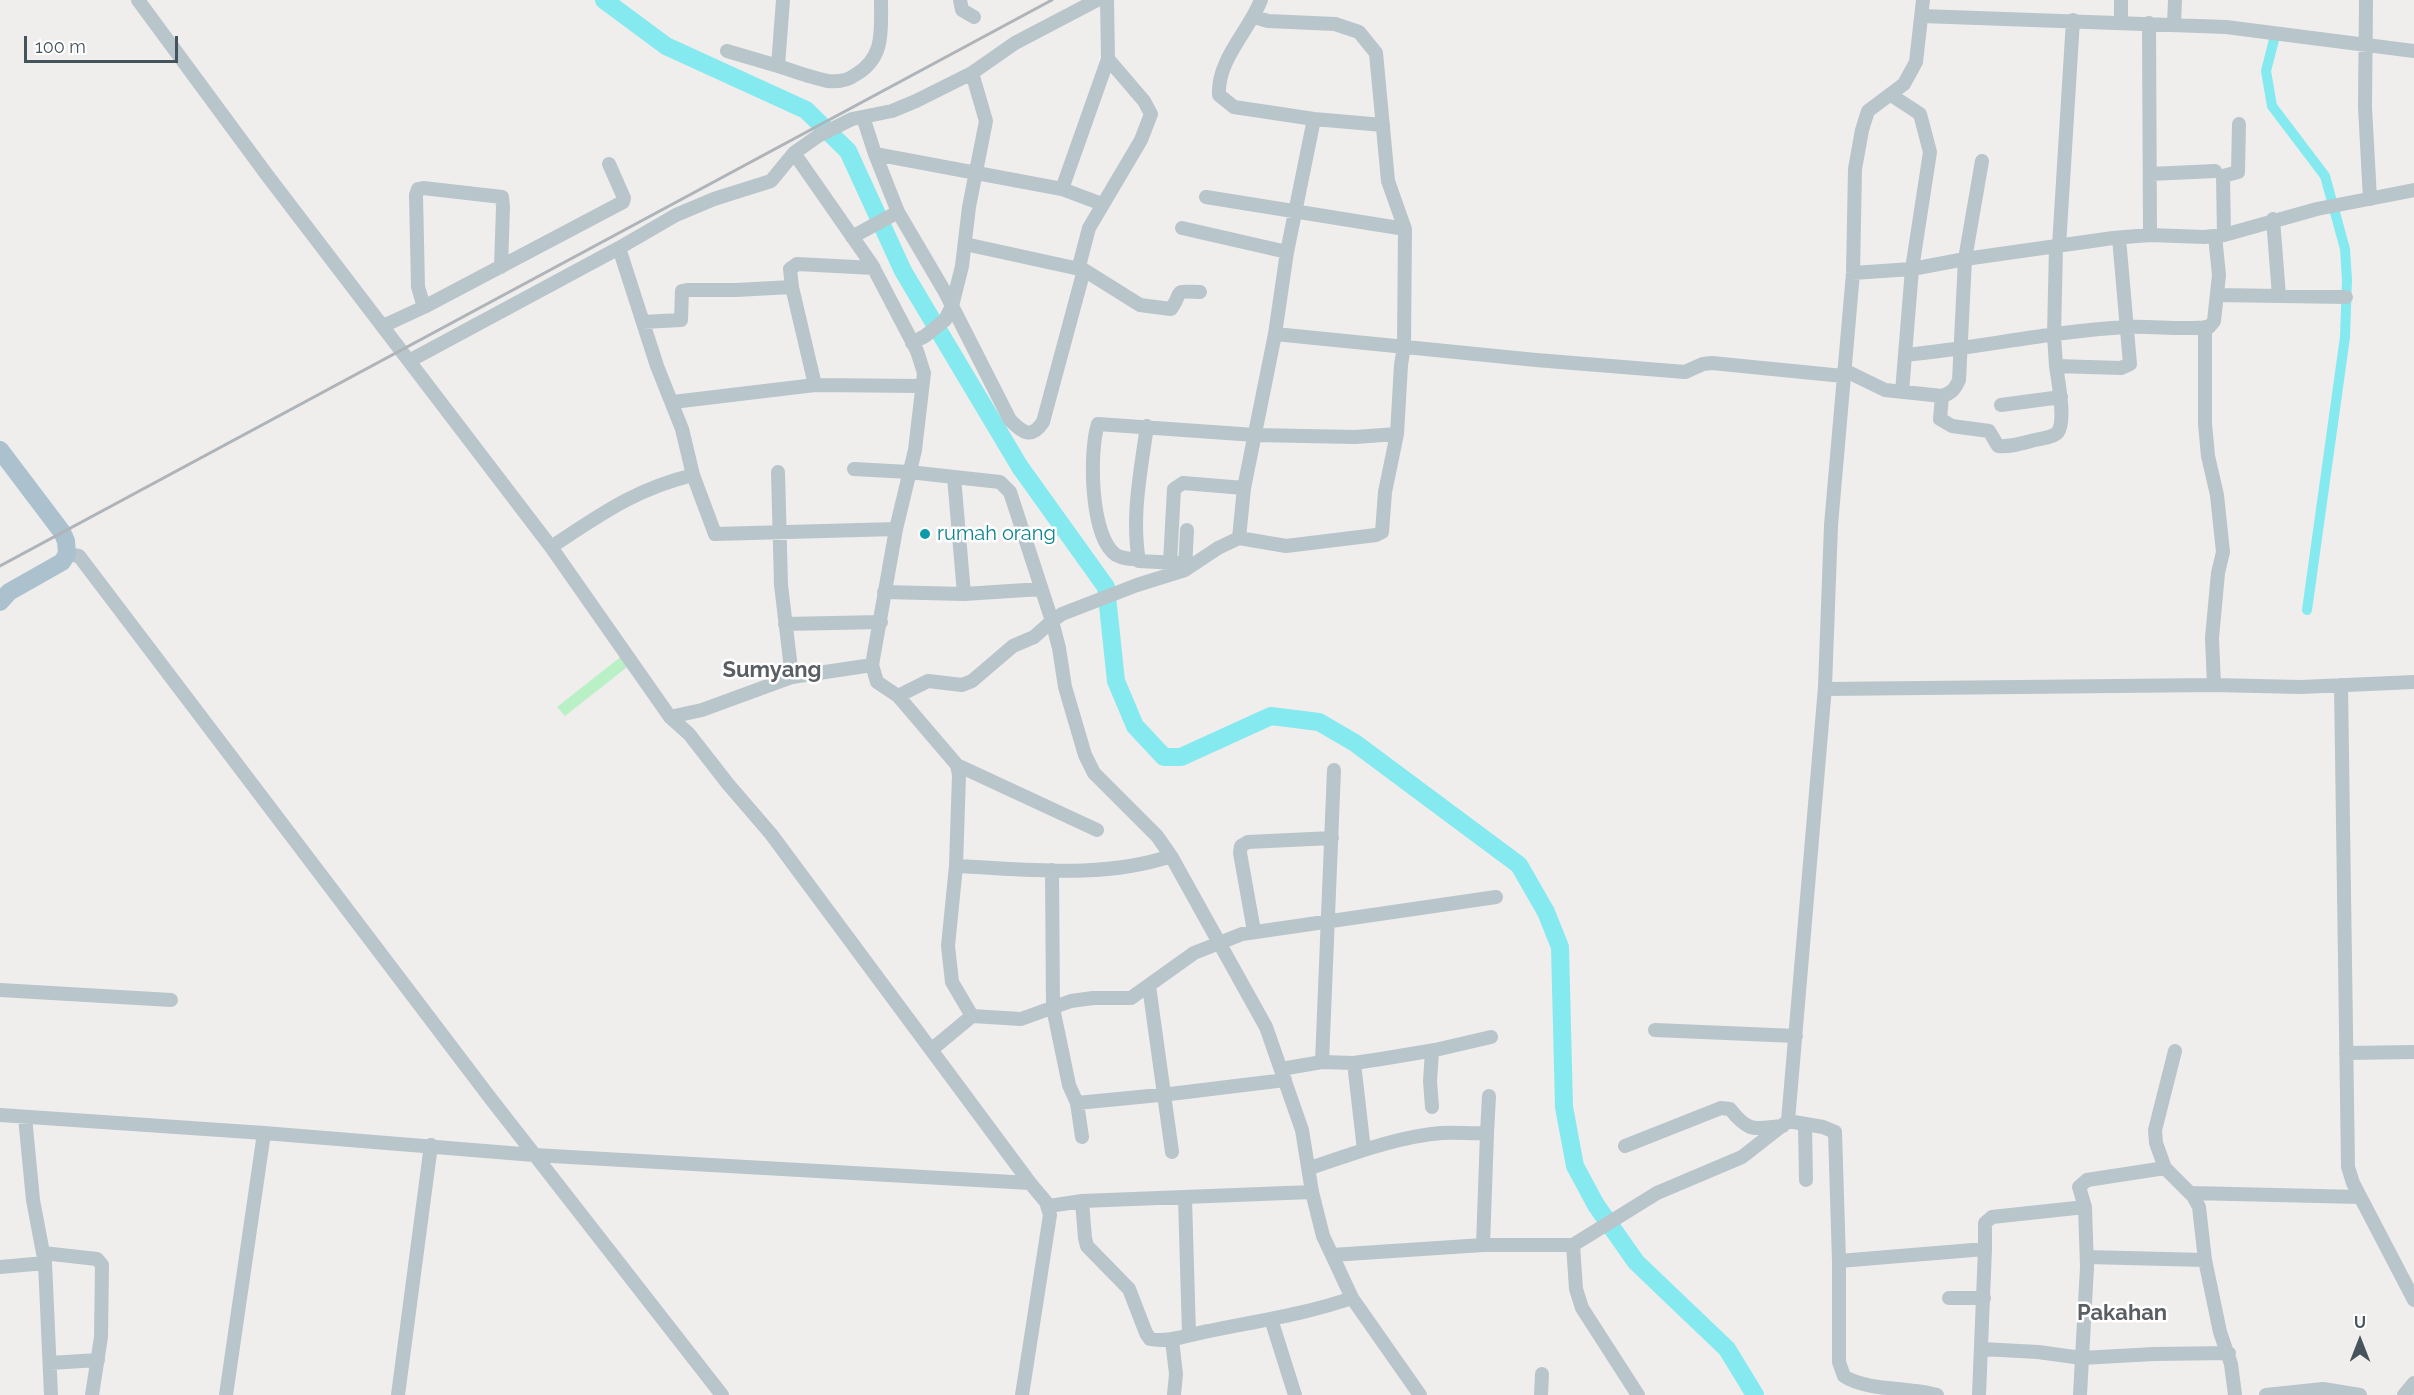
<!DOCTYPE html>
<html>
<head>
<meta charset="utf-8">
<style>
  body { margin:0 }
  #map { position:relative; width:2414px; height:1395px; overflow:hidden; background:#f0eded; font-family:Raleway,sans-serif }
  canvas { display:block }
  .north { position:absolute; left:2330px; top:1311px; width:60px; height:60px; -webkit-text-stroke:4px #fff; paint-order:stroke; rotate:0deg; font-size:16px; font-weight:700; line-height:24px; text-align:center; color:#45545b }
  .north::after { content:''; display:block; margin:auto; width:21px; height:27px; background:#45545b; clip-path:polygon(50% 0,100% 100%,50% 72%,0 100%) }
  .scale { position:absolute; left:24px; top:36px; width:154px; height:27px; box-sizing:border-box; border:3px solid #45545b; border-top:0; padding-left:8px; font-size:18px; line-height:21px; white-space:nowrap; color:#45545b; -webkit-text-stroke:4px #fff; paint-order:stroke }
</style>
</head>
<body>
<div id="map">
<canvas width="2414" height="1395"></canvas>
<div class="north">U</div>
<div class="scale">100 m</div>
</div>
<script>
const g = document.querySelector('canvas').getContext('2d');
g.lineJoin = 'round';
function fillPath(path, color) { g.fillStyle = color; g.fill(path, 'evenodd'); }
function stroke(path, color, width, dash) { g.strokeStyle = color; g.lineWidth = width; g.lineCap = dash ? 'butt' : 'round'; g.setLineDash(dash || []); g.stroke(path); }
function drawText(font, color, halo, rows, align = 'center') {
  g.font = font + ' Raleway,sans-serif'; g.lineWidth = 5; g.setLineDash([]); g.textBaseline = 'middle'; g.strokeStyle = halo; g.fillStyle = color; for (const [text, x, y, turn = 0] of rows) {
    g.save(); g.translate(x, y); g.rotate((+turn || 0) * Math.PI / 180); g.textAlign = isNaN(turn) ? turn : align; if (halo) g.strokeText(text, 0, 0); g.fillText(text, 0, 0); g.restore();
  }
}
fillPath(new Path2D(`
  M 623,655 L 631,664 L 565,716 L 557,707 Z`), '#b9f0c6');
stroke(new Path2D(`
  M 2276,32 L 2266,71 L 2272,106 L 2325,176 L 2345,249 L 2347,280 L 2345,337 L 2307,610`), '#84eaef', 10);
stroke(new Path2D(`
  M 604,0 L 666,46 L 806,110 L 848,151 L 903,271 L 1020,467 L 1106,587 L 1116,681 L 1135,726 L 1164,757 L 1181,757 L 1271,716 L 1319,722 L 1355,743 L 1519,865 L 1546,912 L 1560,947 L 1564,1107 L 1575,1166 L 1596,1205 L 1636,1262 L 1727,1349 L 1755,1395`), '#84eaef', 18);
stroke(new Path2D(`
  M 138,0 L 267,175 L 551,547 L 670,717 L 689,734 L 728,784 L 771,834 L 1030,1183
  M 960,0 L 962,10 L 974,17
  M 1261,0 C 1249,31 1217,60 1219,95 L 1234,107 L 1314,119
  M 2366,0 L 2365,107 L 2370,199
  M 1922,16 L 2226,27 L 2414,51
  M 1254,17 L 1268,21 L 1335,24 L 1359,32 L 1376,53 L 1388,181 L 1405,229 L 1404,346 L 1401,365 L 1397,434 L 1385,492 L 1382,532 L 1376,535 L 1286,546 L 1239,538 L 1218,548 L 1185,570 L 1137,585 L 1062,614 L 1052,621 L 1059,648 L 1065,687 L 1085,755 L 1094,773 L 1157,836 L 1171,856 L 1266,1027 L 1302,1130 L 1312,1192
  M 2121,22 L 2121,0
  M 2149,23 L 2150,235
  M 2174,24 L 2175,0
  M 727,51 L 778,66 L 783,0
  M 778,66 C 794,71 812,78 828,81 C 838,82 847,81 855,75 C 885,58 881,31 881,0
  M 1891,95 L 1920,114 L 1930,152 L 1912,269 L 1902,392
  M 863,117 L 875,154 L 898,212 L 945,292 L 1010,420 C 1022,432 1031,440 1043,422 L 1084,270 L 1079,266 L 1089,228 L 1141,140 L 1151,114 L 1144,101 L 1108,59 L 1107,0
  M 794,153 L 872,265 L 917,351 L 924,373 L 915,450 L 896,529 L 872,665 L 877,682 L 898,696 L 957,765 L 959,775 L 956,866 L 948,946 L 952,982 L 972,1016
  M 875,154 L 1062,189 L 1102,204
  M 2150,174 L 2215,171
  M 1062,189 L 1108,59
  M 1206,197 L 1405,229
  M 2273,219 L 2279,296
  M 1182,228 L 1287,252
  M 2224,235 L 2223,176 L 2238,172 L 2239,124
  M 852,237 L 898,212
  M 965,244 L 1084,270 L 1140,305 L 1171,309 C 1185,290 1170,291 1200,292
  M 2056,246 L 2054,335 L 2056,366
  M 2059,246 L 2073,20
  M 1853,273 L 1912,269 L 1965,259 L 2113,238 L 2150,235 L 2204,237 L 2224,235 L 2317,209 L 2414,190
  M 2217,295 L 2346,297
  M 424,307 L 418,287 L 416,195 L 418,189 L 423,188 L 502,197 L 503,207 L 501,267
  M 643,322 L 681,320 L 682,291 L 687,290 L 736,290 L 792,287
  M 383,326 L 424,307 L 623,202 L 624,198 L 609,164
  M 2205,327 L 2205,424 L 2208,456 L 2217,495 L 2223,552 L 2218,573 L 2212,638 L 2214,685
  M 1275,334 L 1536,360 L 1685,372 L 1703,364 L 1712,363 L 1843,376
  M 912,343 L 925,336 L 945,320 L 952,306 L 962,266 L 969,207 L 986,121 L 972,73
  M 1905,355 C 1979,348 2052,331 2127,327 C 2154,326 2182,330 2209,327 L 2214,321 L 2219,275 L 2215,236
  M 409,361 L 619,248
  M 1844,370 L 1885,390 L 1942,396 L 1940,419 L 1952,426 L 1989,431 L 1998,446 C 2009,447 2020,444 2031,441 C 2038,439 2053,438 2058,432 C 2066,420 2058,380 2056,366 L 2121,368 L 2130,364 L 2119,238
  M 815,385 L 792,287 L 790,269 L 797,264 L 874,268
  M 1942,396 C 1952,393 1955,389 1959,380 L 1965,259 L 1982,161
  M 673,402 L 815,385 L 921,386
  M 2001,405 L 2061,397
  M 1147,426 C 1141,469 1131,517 1139,561 L 1178,563 L 1182,565 L 1183,570
  M 854,469 L 909,472 L 954,477 L 964,594 L 884,592
  M 778,472 L 781,585 L 792,677 L 872,665
  M 896,529 L 715,534 L 693,475 L 682,429 L 657,366 L 619,248 L 676,215 L 714,199 L 771,181 L 794,153 L 818,136 L 852,119 L 892,111 L 916,101 L 972,73 L 1015,43 L 1097,0
  M 1239,538 L 1244,488 L 1275,334 L 1287,252 L 1314,119 L 1383,125
  M 551,547 C 600,515 635,489 693,475
  M 67,554 L 79,556 L 491,1099 L 722,1395
  M 1139,559 C 1131,559 1123,559 1116,555 C 1090,537 1089,451 1098,424 L 1255,435 L 1355,437 L 1397,434
  M 1170,563 L 1174,489 L 1183,483 L 1244,488
  M 1185,570 L 1187,530
  M 964,594 L 1041,589
  M 785,624 L 881,622
  M 2341,685 L 2348,1167 L 2353,1183 L 2414,1300
  M 1825,689 L 2214,685 L 2301,687 L 2414,682
  M 898,696 L 928,681 L 962,685 L 972,681 L 1013,646 L 1034,637 L 1052,621 L 1010,492 L 1000,482 L 954,477
  M 670,717 L 702,710 L 792,677
  M 957,765 L 1097,830
  M 956,866 C 1027,869 1103,879 1171,856
  M 1052,870 L 1053,1008 L 1069,1085 L 1077,1103 L 1082,1137
  M 1254,931 L 1240,853 L 1241,846 L 1248,842 L 1332,838
  M 1149,986 L 1172,1152
  M 0,990 L 171,1000
  M 1655,1030 L 1796,1036
  M 931,1050 L 972,1016 L 1021,1019 L 1071,1001 L 1093,998 L 1131,998 L 1194,953 L 1242,934 L 1496,897
  M 1432,1051 L 1430,1081 L 1432,1107
  M 2175,1051 L 2155,1130 L 2156,1143 L 2165,1168 L 2193,1196 L 2199,1207 L 2205,1260 L 2220,1332 L 2231,1364 L 2235,1395
  M 2346,1053 L 2414,1052
  M 1322,1062 L 1334,770
  M 1354,1063 L 1364,1150
  M 1281,1069 L 1322,1062 L 1354,1063 L 1381,1059 L 1435,1050 L 1491,1037
  M 1077,1103 L 1170,1094 L 1285,1080
  M 0,1115 L 264,1133 L 226,1395
  M 25,1117 L 33,1200 L 43,1253 L 97,1259 L 102,1265 L 101,1337 L 92,1395
  M 1788,1121 L 1823,1127 L 1835,1132 L 1839,1261 L 1985,1249 L 1979,1395
  M 1805,1124 L 1806,1180
  M 264,1133 L 534,1155 L 1030,1183 L 1046,1202 L 1050,1215 L 1022,1395
  M 1487,1133 L 1489,1096
  M 1625,1146 L 1721,1108 L 1730,1109 C 1750,1134 1754,1128 1783,1126
  M 1310,1168 C 1352,1154 1396,1137 1441,1133 C 1456,1132 1472,1134 1487,1133 L 1483,1245
  M 2191,1193 L 2360,1197
  M 1185,1198 L 1189,1334
  M 1082,1201 L 1085,1238 L 1087,1246 L 1129,1289 L 1146,1333 L 1150,1339 C 1170,1343 1190,1334 1209,1331 C 1257,1321 1306,1314 1352,1298
  M 1049,1206 L 1082,1201 L 1312,1192 L 1323,1236 L 1332,1255 L 1483,1245 L 1573,1245 L 1576,1289 L 1582,1308 L 1638,1395
  M 1573,1245 L 1657,1193 L 1742,1157 L 1788,1121 L 1825,687 L 1831,525 L 1853,273 L 1855,169 L 1862,130 L 1868,111 L 1904,84 L 1916,62 L 1923,0
  M 1985,1249 L 1985,1223 L 1992,1217 L 2085,1207
  M 1332,1255 L 1352,1298 L 1420,1395
  M 2087,1257 L 2205,1260
  M 1839,1261 L 1839,1362 L 1844,1376 C 1866,1391 1910,1387 1937,1395
  M 45,1263 L 51,1395
  M 0,1267 L 45,1263 L 44,1256
  M 1949,1298 L 1984,1298
  M 1271,1319 L 1295,1395
  M 1172,1340 L 1176,1374 L 1174,1395
  M 1982,1349 L 2038,1352 L 2082,1358 L 2154,1354 L 2229,1353
  M 50,1363 L 98,1360
  M 398,1395 L 431,1145
  M 1541,1395 L 1542,1374
  M 2080,1395 L 2087,1267 L 2085,1207 L 2079,1187 L 2087,1180 L 2165,1168
  M 2266,1395 L 2323,1389 L 2360,1395
  M 2404,1395 L 2414,1383`), '#b8c5cb', 14);
stroke(new Path2D(`
  M 0,450 L 62,532 L 66,541 L 67,554 L 62,562 L 9,592 L 0,602`), '#abc2ce', 18);
stroke(new Path2D(`
  M 0,566 L 1052,0`), '#afb4b8', 3);
for (const [x, y, r, color] of [
  [925,534,6,"#0f9aa8"]
]) { const dot = new Path2D(); dot.arc(x, y, r, 0, 2 * Math.PI); g.fillStyle = color; g.fill(dot); stroke(dot, '#fff', 2); }
drawText('20px', '#0d838f', '#fff', [
  ["rumah orang",937,534]
], 'left');
drawText('bold 22px', '#5a5f63', '#fff', [
  ["Sumyang",772,670],
  ["Pakahan",2122,1313]
]);
</script>
</body>
</html>
